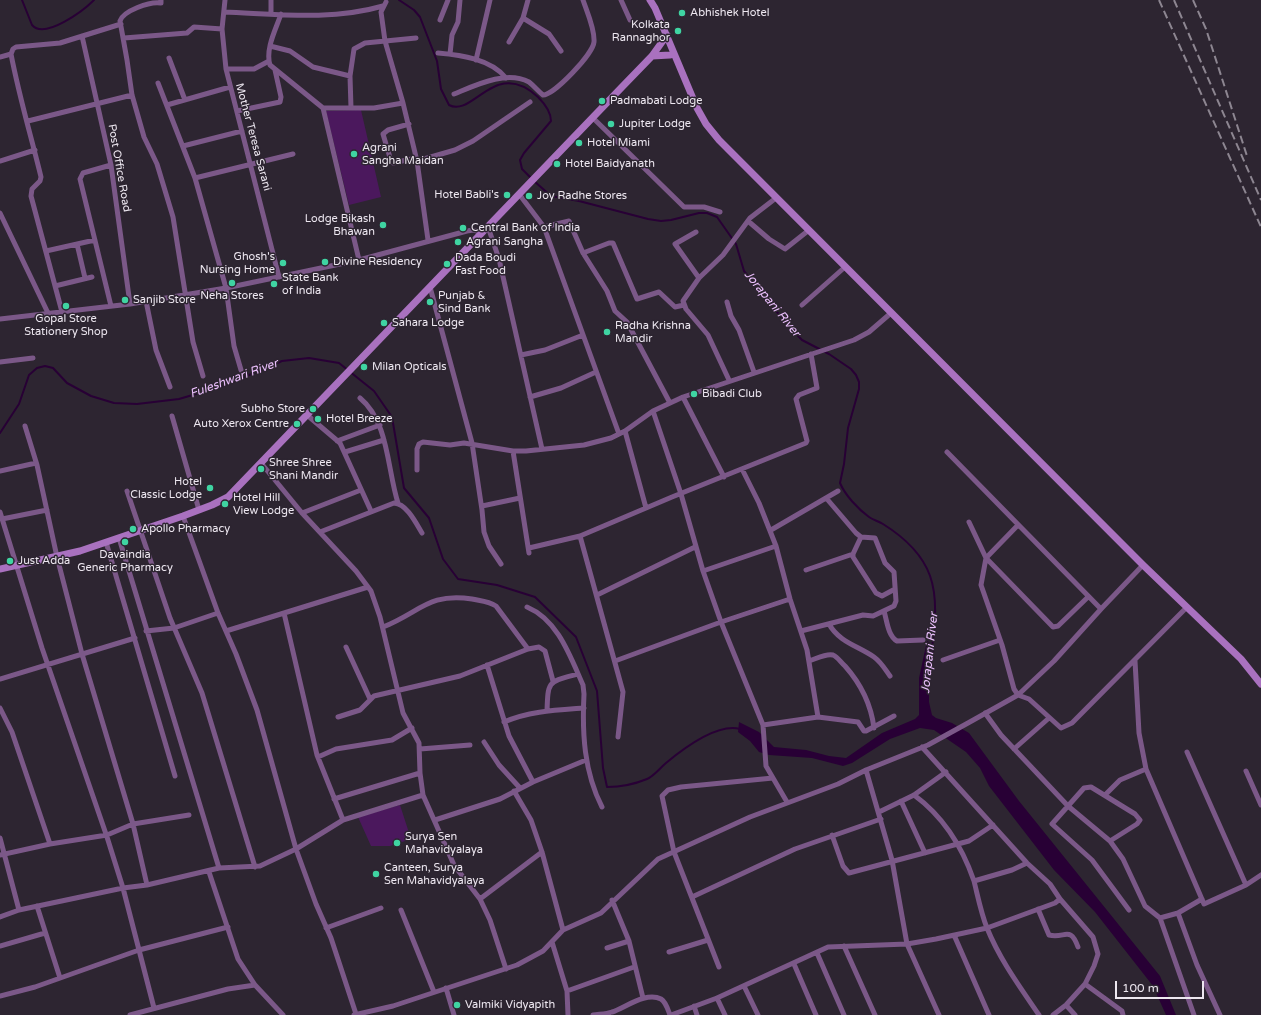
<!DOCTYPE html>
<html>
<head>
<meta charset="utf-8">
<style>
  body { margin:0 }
  #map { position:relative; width:1261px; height:1015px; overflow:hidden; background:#2d2531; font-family:"Varela Round",sans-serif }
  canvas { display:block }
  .scale { position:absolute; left:1115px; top:981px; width:89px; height:18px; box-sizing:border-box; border:2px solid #ede7f0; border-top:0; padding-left:5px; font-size:12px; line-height:14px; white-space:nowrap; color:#ede7f0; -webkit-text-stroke:3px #2d2531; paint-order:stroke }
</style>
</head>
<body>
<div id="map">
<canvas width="1261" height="1015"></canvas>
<div class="scale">100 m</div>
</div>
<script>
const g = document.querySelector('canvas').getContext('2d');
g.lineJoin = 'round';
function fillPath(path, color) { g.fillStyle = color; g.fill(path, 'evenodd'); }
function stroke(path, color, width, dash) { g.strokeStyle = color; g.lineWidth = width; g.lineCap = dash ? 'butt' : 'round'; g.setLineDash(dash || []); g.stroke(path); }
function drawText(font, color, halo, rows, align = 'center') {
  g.font = font + ' "Varela Round",sans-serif'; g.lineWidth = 3; g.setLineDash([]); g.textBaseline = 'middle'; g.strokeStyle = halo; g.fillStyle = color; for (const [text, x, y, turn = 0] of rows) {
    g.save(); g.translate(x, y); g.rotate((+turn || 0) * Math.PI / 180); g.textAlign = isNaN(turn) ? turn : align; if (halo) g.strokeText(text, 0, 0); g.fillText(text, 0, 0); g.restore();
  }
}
fillPath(new Path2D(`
  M 361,110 L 381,197 L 349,205 L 326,111 Z
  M 400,805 L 411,839 L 390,846 L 371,846 L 358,817 Z`), '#4b185d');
fillPath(new Path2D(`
  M 927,641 L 935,646 L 929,682 L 929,702 L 932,715 L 936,718 L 952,723 L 969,733 L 1019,801 L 1160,976 L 1176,1015 L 1166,1015 L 1153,986 L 1095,912 L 1054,870 L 989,786 L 980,768 L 966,752 L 934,730 L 920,728 L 890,739 L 852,763 L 843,766 L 812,758 L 769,755 L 759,752 L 750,741 L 738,732 L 739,722 L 759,732 L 774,747 L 806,750 L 829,756 L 846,758 L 882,733 L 915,719 L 919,715 L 919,678 Z`), '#280035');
stroke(new Path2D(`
  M 22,0 L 32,25 C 45,40 84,10 94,0
  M 399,0 L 414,10 L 420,17 L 437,61 L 441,89 L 449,105 C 473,118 495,57 538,97 C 544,103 551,112 551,121 L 524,153 L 520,160 L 522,169 L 531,178
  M 534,181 L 551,196 L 579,201 L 648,219 L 661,221 L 671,220 L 699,213 L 707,213 L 717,217 L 736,244 L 744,271 L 785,322 L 802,340 L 829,354 L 851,369 L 856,375 L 859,382 L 859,389 L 848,428 L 844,464 L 840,483 C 845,495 858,509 869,517 C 873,520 878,521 883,524 C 934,556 941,589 932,647
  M 0,433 L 19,404 L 29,375 L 37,368 L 45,366 L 53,368 L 67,383 L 91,396 L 114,403 L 137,404 L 179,399 L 223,386 L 282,361 L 309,358 L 339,363 L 374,391 L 392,417 L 404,488 L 429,518 L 443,559 L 458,579 L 497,585 L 535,597 L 576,637 L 597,691 L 603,768 L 607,787 C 621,787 635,784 647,779 C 654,776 660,768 666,763 C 683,749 717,723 740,729`), '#280035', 2);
stroke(new Path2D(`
  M 161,0 L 161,3 C 150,1 123,11 120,21 L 127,60 L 132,95 L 144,137 L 157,164 L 173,217 L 193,342 L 203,376
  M 225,0 L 222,29 L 226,69 L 279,277
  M 271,0 L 271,14
  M 621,0 L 630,20
  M 386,2 L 381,12 L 385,41 L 403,103 L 417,161 L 428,240
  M 224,12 C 277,14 331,21 383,6
  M 281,14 C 276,29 265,49 270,65 L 323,108 L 374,108 L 403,103
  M 523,18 L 549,34 L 561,51
  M 440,20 L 448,0
  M 82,36 L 111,165 L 130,304
  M 124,38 L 187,33 L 194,27 L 222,29
  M 509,42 L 523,18 L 528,0
  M 270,46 L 290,51 L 313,67 L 350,76
  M 438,53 C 461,55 491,59 506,78
  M 11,54 C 19,96 31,136 41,177 L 40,181 L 32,189 L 31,196 L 62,312
  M 450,54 L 452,35 L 458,22 L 460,0
  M 0,57 L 11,54 L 13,49 L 16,47 L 60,43 L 121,24
  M 169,58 L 185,100
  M 476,60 L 490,0
  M 226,69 L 254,69 L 269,61
  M 158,83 L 195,178 L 226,288 L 234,346 L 241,370
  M 454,94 C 476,85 506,70 529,82 C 534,86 538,91 543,95 C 554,95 593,54 594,42 C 595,29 587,12 583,0
  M 167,105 L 230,87
  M 323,108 L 359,260
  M 351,108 L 350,76 L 354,49 L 365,43 L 416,38
  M 237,111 L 280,102 L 281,97 L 275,70
  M 593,118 L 684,207 L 704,207 L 720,212
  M 28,121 L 132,95
  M 409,124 L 388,130 L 383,134 L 391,161 L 393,163 L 416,158
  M 183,146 L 242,131
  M 0,161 L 35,150
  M 417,161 L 455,150 L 473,141 L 530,102
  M 111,165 L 83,173 L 80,179 L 111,306
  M 195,178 L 293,154
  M 519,194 L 544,227 L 619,434
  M 0,213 L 48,313
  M 748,221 L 769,239 L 785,249 L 809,230
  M 488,227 L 499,259 L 542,449
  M 544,227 L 569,221 L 583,253 L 607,291 L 615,311 L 627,322 L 670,403
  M 696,232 L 675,244 L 699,278
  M 77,244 L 85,278
  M 46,251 L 95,240
  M 583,253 L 609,243 L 613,243 L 637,299 L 659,292 L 675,307 L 684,305
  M 55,286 L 92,277
  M 430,287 L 472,443 L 482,510 L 484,532 L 489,546 L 501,564
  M 146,301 L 156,350 L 170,387
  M 727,302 L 731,316 L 739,330 L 754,372
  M 802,305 L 845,267
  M 0,319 L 130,304 L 226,288 L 359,260 L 467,231 L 473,230 L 482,233
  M 521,355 L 545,350 L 583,335
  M 0,362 L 33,358
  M 729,380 L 708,335 L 686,309 L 683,301 L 699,278 L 723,255 L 750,218 L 776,198
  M 530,397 L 561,388 L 596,372
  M 683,397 L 724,477
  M 360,398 C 389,422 387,469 398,503
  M 653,411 L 681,494 L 703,571 L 721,622 L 763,725 L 766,766 L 787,802
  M 307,415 L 340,443 L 371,511
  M 172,416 L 199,510
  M 25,426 L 37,465 L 57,557 L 82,654 L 133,824 L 147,885
  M 625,431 L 646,508
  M 337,441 L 380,425
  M 513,451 L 529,553
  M 345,452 L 384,440
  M 947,452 L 1101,609 L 1143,565
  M 261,463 L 302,513 L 356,571 L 371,591 L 380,617 L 403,713 L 419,743 L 420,773 L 423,795 L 454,865 L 480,899 L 490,920 L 506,969
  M 742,469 L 759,503 L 776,546 L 790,599 L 807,650 L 818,717
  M 417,470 L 417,449 L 419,444 L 423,442 L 450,445 L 464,443 L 513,451 L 526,451 L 584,445 L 611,438 L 625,431 L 653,411 L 683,397 L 854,340 L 869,332 L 891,313
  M 0,471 L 36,463
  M 127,491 L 170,618 L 202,693 L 255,867
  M 482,506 L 520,498
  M 0,512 L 42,648 L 107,837 L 123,888 L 154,1008
  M 302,513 L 361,490
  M 183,516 L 218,613 L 236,654 L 257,710 L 296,849 L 316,904 L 331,938 L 356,1014
  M 2,519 L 47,510
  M 969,522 L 986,558 L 981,585 L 1002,645 L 1014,689 L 1018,695 L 1029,699 L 1061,728 L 1072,723 L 1187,607
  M 1018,525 L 986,558 L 1053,627 L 1058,626 L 1088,597
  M 771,530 L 838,491
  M 320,532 L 394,503 C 407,504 416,523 422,533
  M 580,536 L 623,692 L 618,737
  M 861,537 L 853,554 L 853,557 L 876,593 L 882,596 L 895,589
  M 119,538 L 219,868
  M 106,542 L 175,776
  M 529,548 L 580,536 L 672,497 L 806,443 L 807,441 L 796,399 L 799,395 L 817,388 L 811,354
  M 806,570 L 853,554
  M 703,571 L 776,546
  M 597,595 L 695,547
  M 527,607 C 558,620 570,656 583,685 L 584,694 C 582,733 584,772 602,807
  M 884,611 C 887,621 888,636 897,641 L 923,640
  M 284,613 L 317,755 L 343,820
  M 829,624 C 839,642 858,646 874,657 C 881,662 885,669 890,676
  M 383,627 C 419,613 429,592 472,599 C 481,601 488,601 496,606 L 528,649
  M 146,631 L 174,628 L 218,613
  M 226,631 L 368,587
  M 801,631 L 863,615 L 873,616 L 894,606 L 896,601 L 894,572 L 885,563 L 875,538 L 861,537 L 856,533 L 827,499
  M 346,647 L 370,699
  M 943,660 L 1000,640
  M 615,661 L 721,622 L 790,599
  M 809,661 C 816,659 826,653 833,655 C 838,657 841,663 845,666 C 861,684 871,704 874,728
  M 1135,661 L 1139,733 L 1146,769 L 1204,904 L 1246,885 L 1261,875
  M 487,665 L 509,736 L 533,782
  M 0,679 L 135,638
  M 0,708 L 12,732 L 50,844
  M 547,711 C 548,680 548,682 578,674
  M 985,713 L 1001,735 L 1068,806 L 1110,841 L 1123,859 L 1145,906 L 1160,918 L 1194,1015
  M 338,717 L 360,710 L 374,696 L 460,676 L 528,649 L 539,647 L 545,651 L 553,681
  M 504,722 C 529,711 557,710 584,708
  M 763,725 L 818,717 L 858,722 L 864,731 L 866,731 L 894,716
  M 484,742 L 499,765 L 520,788
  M 922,747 L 1027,863 L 1050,884 L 1060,899 L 1093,937 L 1098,954 L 1094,966 L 1085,984 L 1066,1005 L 1053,1015
  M 420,749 L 470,745
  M 1014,749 L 1049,718
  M 1187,752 L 1246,885
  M 318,757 L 336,749 L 392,740 L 412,728
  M 866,770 L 892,860 L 907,944 L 939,1015
  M 1246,771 L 1261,805
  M 514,791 L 531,820 L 542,852 L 563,930
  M 914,795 C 944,817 962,846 974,881 C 978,897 981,913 987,928 C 1000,960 1020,987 1039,1015
  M 1105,795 L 1120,780 L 1146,769
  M 334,799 L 420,773
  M 901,801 L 925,853
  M 879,812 L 914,795 L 946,772
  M 435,820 L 500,799 L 533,782 L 586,760
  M 832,835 L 843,866 L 849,873 L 969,841 L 993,825
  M 0,838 L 19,910
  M 1110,841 L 1137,824 L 1140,820 L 1135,814 L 1091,787 L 1084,788 L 1052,824 L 1092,860 L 1129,910
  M 0,855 L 50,844 L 107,835 L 133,824 L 189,815
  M 209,872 L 238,959 L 255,985 L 283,1015
  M 974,881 L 1012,870 L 1027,863
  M 692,897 L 795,849 L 881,819
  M 480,899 L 542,852
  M 612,900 L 629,941 L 643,998
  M 37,906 L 60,978
  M 1038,909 L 1049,935 C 1065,939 1070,925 1078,947
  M 401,910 L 434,992
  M 1178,913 L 1197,965 L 1220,1015
  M 0,917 L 19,910 L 123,888 L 147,885 L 219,868 L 260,866 L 296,849 L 343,820 L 423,795
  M 1160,918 L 1178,913 L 1202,899
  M 326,928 L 381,908
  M 954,935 L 989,1015
  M 552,942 L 567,991 L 568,1015
  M 0,946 L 45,933
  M 844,946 L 875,1015
  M 607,948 L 629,941
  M 669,952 L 708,940
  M 817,953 L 844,1015
  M 794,964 L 816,1015
  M 719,967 L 674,852 L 662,796 L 668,790 L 681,787 L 773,778
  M 1085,984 L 1122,1011 L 1123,1015
  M 744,986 L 758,1015
  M 446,988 L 454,1015
  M 567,991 L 634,967
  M 0,996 L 35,987 L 139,950 L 228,927
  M 717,998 L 725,1015
  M 1066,1005 L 1075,1015
  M 694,1006 L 697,1015
  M 130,1015 L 228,989 L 255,985
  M 354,1015 L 393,1006 L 517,965 L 543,951 L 563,930 L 601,913 L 658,859 L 750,817 L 838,784 L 866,770 L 928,745 L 968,723 L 1018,695 L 1054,661 L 1101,609
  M 593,1015 C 599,1014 606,1014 612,1012 C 625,1008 646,991 661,999 C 666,1002 668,1010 670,1015
  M 671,1015 L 717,998 L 828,947 L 907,944 L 936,939 L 987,928 L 1055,903 L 1060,899`), '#7b5888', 5);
stroke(new Path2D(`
  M 650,0 L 655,8 L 697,108 L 706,124 L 719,140 L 1143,565 L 1241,659 L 1261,684
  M 652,56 L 670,55
  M 0,569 L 80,551 L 183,516 L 212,505 L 228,497 L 622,87 L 652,56 L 667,35`), '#a971bf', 7);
stroke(new Path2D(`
  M 1159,0 L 1261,227
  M 1174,0 L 1261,200
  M 1193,0 L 1206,29 L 1247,156`), '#8d8691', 2, [8, 4]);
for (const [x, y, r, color] of [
  [682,13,4,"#3fd4a2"],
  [678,31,4,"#3fd4a2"],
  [602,101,4,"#3fd4a2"],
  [611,124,4,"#3fd4a2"],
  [579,143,4,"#3fd4a2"],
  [354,154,4,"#3fd4a2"],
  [557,164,4,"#3fd4a2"],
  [507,195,4,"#3fd4a2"],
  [529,196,4,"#3fd4a2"],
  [383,225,4,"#3fd4a2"],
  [463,228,4,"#3fd4a2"],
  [458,242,4,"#3fd4a2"],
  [325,262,4,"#3fd4a2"],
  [283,263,4,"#3fd4a2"],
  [447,264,4,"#3fd4a2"],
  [232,283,4,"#3fd4a2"],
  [274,284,4,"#3fd4a2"],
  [125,300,4,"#3fd4a2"],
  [430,302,4,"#3fd4a2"],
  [66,306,4,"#3fd4a2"],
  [384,323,4,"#3fd4a2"],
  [607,332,4,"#3fd4a2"],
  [364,367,4,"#3fd4a2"],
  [694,394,4,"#3fd4a2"],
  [313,409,4,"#3fd4a2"],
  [318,419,4,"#3fd4a2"],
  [297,424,4,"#3fd4a2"],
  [261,469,4,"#3fd4a2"],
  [210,488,4,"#3fd4a2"],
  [225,504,4,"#3fd4a2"],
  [133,529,4,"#3fd4a2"],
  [125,542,4,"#3fd4a2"],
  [10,561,4,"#3fd4a2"],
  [397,843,4,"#3fd4a2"],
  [376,874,4,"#3fd4a2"],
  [457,1005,4,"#3fd4a2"]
]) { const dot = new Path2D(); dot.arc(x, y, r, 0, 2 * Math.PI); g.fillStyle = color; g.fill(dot); stroke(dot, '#2d2531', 1.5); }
drawText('11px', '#ede7f0', '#2d2531', [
  ["Abhishek Hotel",690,13],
  ["Kolkata",670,25,"right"],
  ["Rannaghor",670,38,"right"],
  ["Padmabati Lodge",610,101],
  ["Jupiter Lodge",619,124],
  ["Hotel Miami",587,143],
  ["Agrani",362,148],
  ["Sangha Maidan",362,161],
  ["Hotel Baidyanath",565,164],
  ["Hotel Babli's",499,195,"right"],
  ["Joy Radhe Stores",537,196],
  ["Lodge Bikash",375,219,"right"],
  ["Bhawan",375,232,"right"],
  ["Central Bank of India",471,228],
  ["Agrani Sangha",466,242],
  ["Ghosh's",275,257,"right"],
  ["Nursing Home",275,270,"right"],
  ["Dada Boudi",455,258],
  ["Fast Food",455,271],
  ["Divine Residency",333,262],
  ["State Bank",282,278],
  ["of India",282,291],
  ["Neha Stores",232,296,"center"],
  ["Punjab &",438,296],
  ["Sind Bank",438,309],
  ["Sanjib Store",133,300],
  ["Gopal Store",66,319,"center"],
  ["Stationery Shop",66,332,"center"],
  ["Sahara Lodge",392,323],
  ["Radha Krishna",615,326],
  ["Mandir",615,339],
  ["Milan Opticals",372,367],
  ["Bibadi Club",702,394],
  ["Subho Store",305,409,"right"],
  ["Hotel Breeze",326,419],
  ["Auto Xerox Centre",289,424,"right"],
  ["Shree Shree",269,463],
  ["Shani Mandir",269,476],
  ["Hotel",202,482,"right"],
  ["Classic Lodge",202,495,"right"],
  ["Hotel Hill",233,498],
  ["View Lodge",233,511],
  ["Apollo Pharmacy",141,529],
  ["Davaindia",125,555,"center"],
  ["Generic Pharmacy",125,568,"center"],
  ["Just Adda",18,561],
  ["Surya Sen",405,837],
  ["Mahavidyalaya",405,850],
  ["Canteen, Surya",384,868],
  ["Sen Mahavidyalaya",384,881],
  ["Valmiki Vidyapith",465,1005]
], 'left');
drawText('11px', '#ede7f0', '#2d2531', [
  ["Mother Teresa Sarani",253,137,75],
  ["Post Office Road",119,168,80]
]);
drawText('italic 12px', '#ecc0fe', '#2d2531', [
  ["Jorapani River",772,304,51],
  ["Fuleshwari River",234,379,-20],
  ["Jorapani River",930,653,-84]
]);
</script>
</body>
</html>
